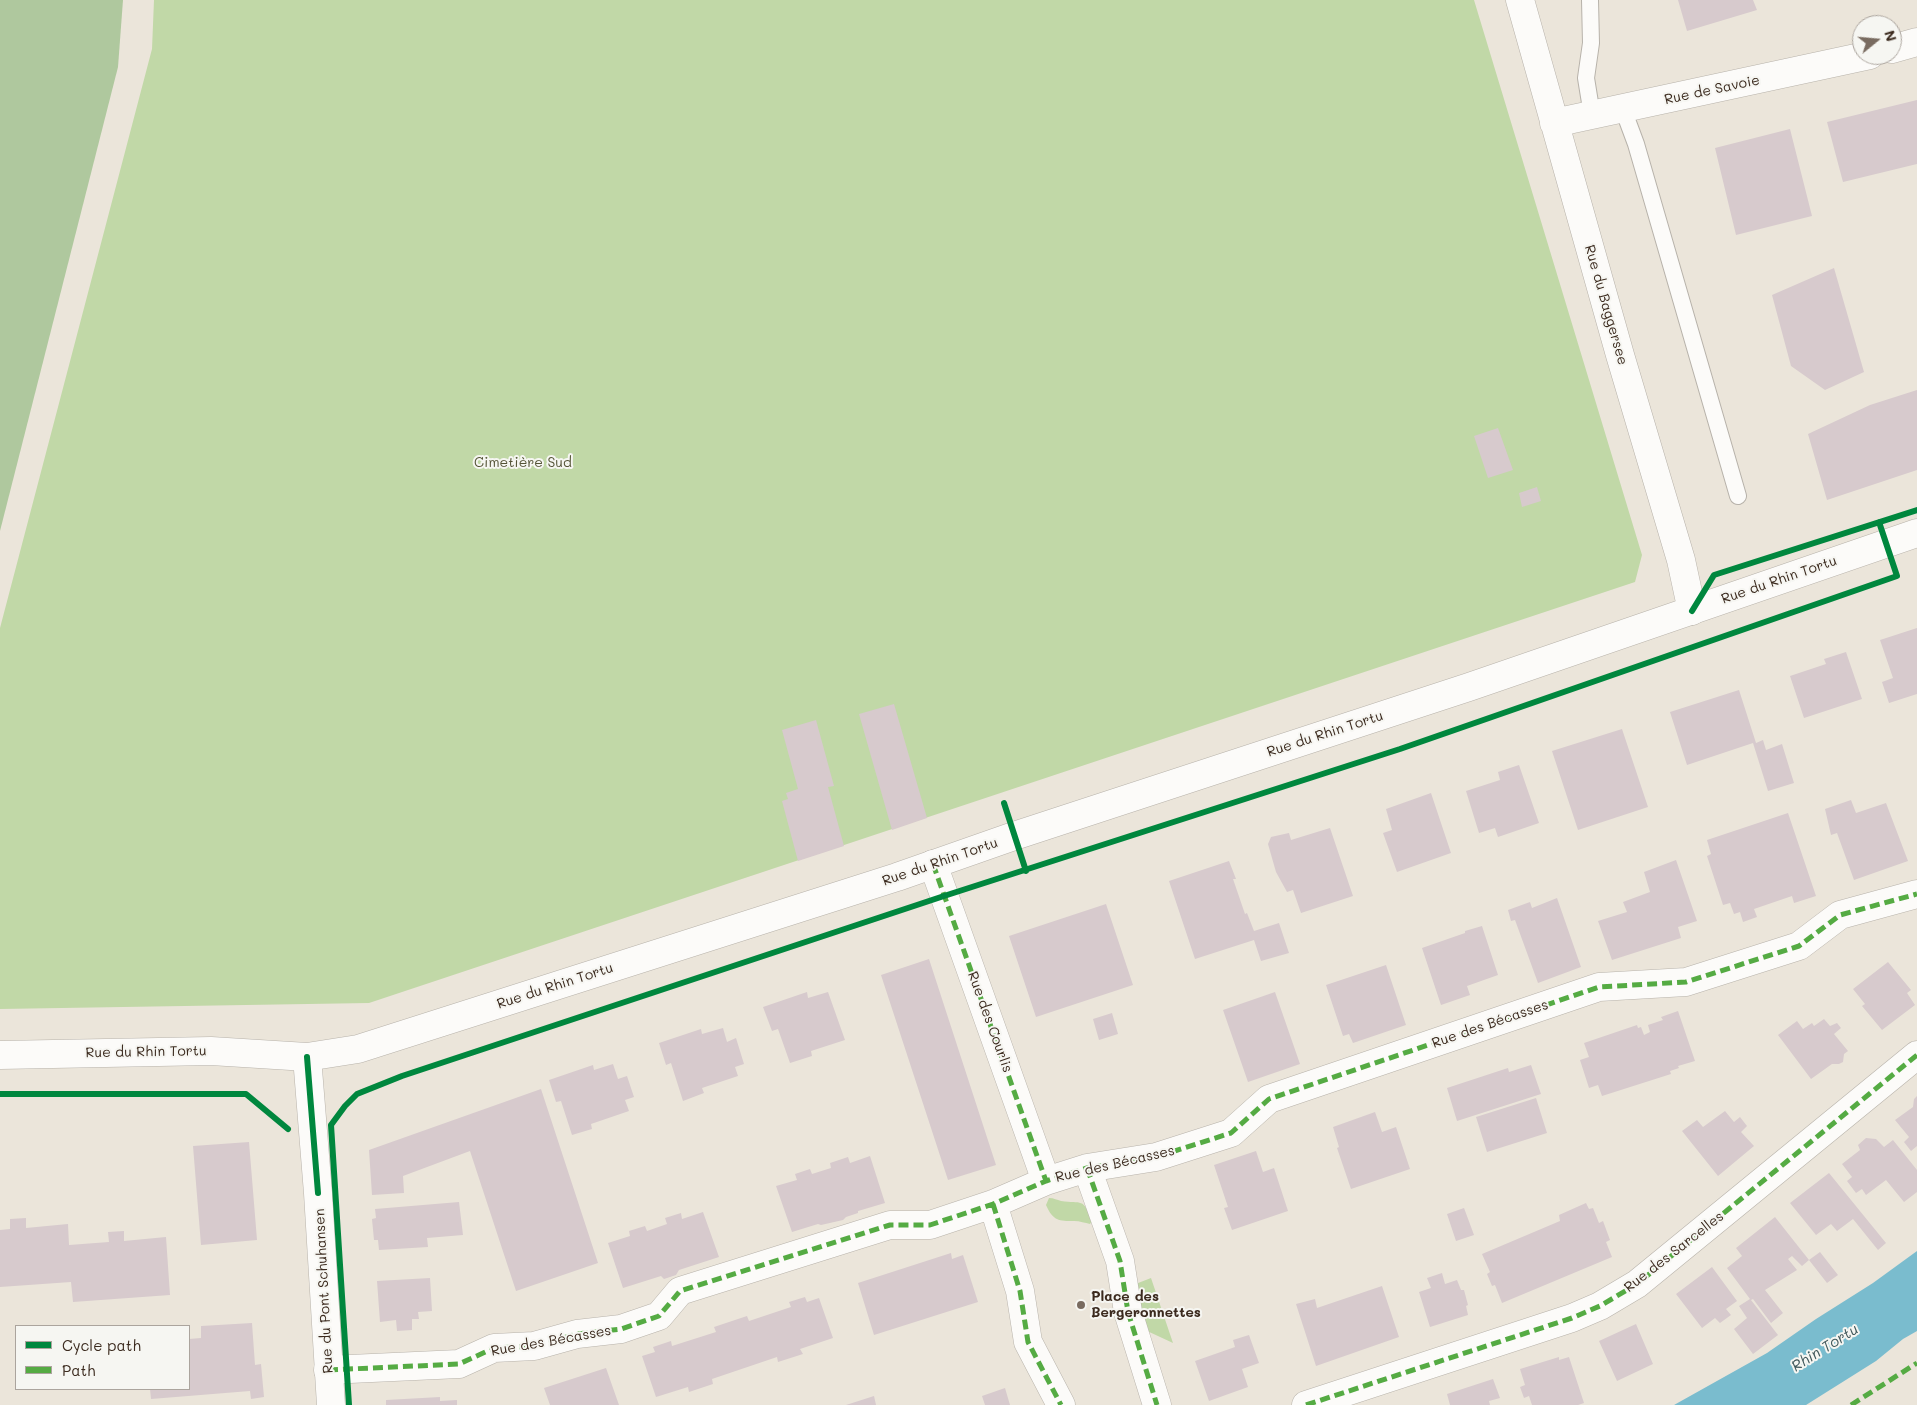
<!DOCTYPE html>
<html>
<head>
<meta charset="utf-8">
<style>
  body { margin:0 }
  #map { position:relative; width:1917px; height:1405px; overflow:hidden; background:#ebe5da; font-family:Mali,sans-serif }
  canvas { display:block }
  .legend { position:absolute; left:15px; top:1325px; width:175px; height:65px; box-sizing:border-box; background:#f6f6f2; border:1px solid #aba49d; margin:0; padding:6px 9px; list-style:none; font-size:15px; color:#3b2a1e }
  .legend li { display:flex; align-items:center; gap:10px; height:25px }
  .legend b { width:25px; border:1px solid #aba49d }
  .north { position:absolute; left:1852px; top:15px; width:50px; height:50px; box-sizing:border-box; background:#f6f6f2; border:1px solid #aba49d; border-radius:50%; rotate:73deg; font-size:14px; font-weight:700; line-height:20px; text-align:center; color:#3b2a1e }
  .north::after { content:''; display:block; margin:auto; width:18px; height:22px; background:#796b60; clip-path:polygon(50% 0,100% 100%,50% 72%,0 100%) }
</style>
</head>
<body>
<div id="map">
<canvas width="1917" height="1405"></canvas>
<ul class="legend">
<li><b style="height:6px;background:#00873e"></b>Cycle path</li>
<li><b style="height:6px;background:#55ab43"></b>Path</li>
</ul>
<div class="north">N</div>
</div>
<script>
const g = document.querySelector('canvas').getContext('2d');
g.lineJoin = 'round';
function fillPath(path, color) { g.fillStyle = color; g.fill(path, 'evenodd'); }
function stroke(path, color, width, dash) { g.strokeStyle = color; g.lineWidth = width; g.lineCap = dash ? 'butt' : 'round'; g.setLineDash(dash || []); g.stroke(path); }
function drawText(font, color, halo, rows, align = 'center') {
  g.font = font + ' Mali,sans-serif'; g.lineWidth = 4; g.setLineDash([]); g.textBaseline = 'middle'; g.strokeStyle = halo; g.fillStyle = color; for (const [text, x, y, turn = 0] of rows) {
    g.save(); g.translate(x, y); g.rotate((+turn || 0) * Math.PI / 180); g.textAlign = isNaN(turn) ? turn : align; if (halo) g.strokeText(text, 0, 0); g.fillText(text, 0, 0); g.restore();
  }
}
fillPath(new Path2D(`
  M 154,0 L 1474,0 L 1642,555 L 1635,582 L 369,1003 L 0,1009 L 0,628 L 152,49 Z
  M 1049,1198 C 1054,1198 1057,1200 1061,1201 C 1082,1204 1083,1197 1092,1221 L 1090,1224 C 1085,1223 1080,1221 1074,1221 C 1059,1221 1053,1221 1046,1205 Z
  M 1151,1278 L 1173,1343 L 1145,1330 L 1133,1285 Z`), '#c1d8a7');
fillPath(new Path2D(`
  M 0,0 L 123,0 L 118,67 L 0,531 Z`), '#afc89e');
fillPath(new Path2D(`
  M 1917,1251 L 1917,1331 L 1903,1339 L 1876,1361 L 1806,1405 L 1674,1405 L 1767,1353 L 1816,1319 L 1873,1283 Z`), '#7abcce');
fillPath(new Path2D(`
  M 1678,0 L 1753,0 L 1757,10 L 1687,31 Z
  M 1917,100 L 1917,164 L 1843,182 L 1827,122 Z
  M 1790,129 L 1812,216 L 1736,235 L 1715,148 Z
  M 1834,268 L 1864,372 L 1825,390 L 1791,366 L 1772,295 Z
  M 1917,390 L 1917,470 L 1827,500 L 1808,434 L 1870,405 Z
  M 1498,428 L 1513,470 L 1488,478 L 1474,436 Z
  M 1537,487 L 1541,501 L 1522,507 L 1519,493 Z
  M 1917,628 L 1917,694 L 1889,703 L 1882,682 L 1893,678 L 1880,640 Z
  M 1846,652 L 1862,699 L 1804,718 L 1790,676 L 1826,664 L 1824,659 Z
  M 1739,690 L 1756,743 L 1763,740 L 1766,750 L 1782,744 L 1794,783 L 1768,791 L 1753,743 L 1687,765 L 1670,712 Z
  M 894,704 L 927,818 L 892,830 L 859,714 Z
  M 816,720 L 834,786 L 828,787 L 844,846 L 798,861 L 782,801 L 788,799 L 786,793 L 798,789 L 782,730 Z
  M 1622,729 L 1648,807 L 1578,830 L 1552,751 Z
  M 1519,765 L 1539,823 L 1498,837 L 1495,828 L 1479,833 L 1466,791 L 1500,780 L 1498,772 Z
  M 1431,793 L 1451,853 L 1397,872 L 1383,833 L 1392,830 L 1386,809 Z
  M 1851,800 L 1856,813 L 1886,803 L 1908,861 L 1854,880 L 1837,833 L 1831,835 L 1825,809 Z
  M 1788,813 L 1816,896 L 1794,903 L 1792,896 L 1754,909 L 1757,917 L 1743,922 L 1740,912 L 1734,914 L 1730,903 L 1723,905 L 1707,856 L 1711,854 L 1707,840 Z
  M 1330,828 L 1353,896 L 1301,913 L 1293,890 L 1287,892 L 1276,872 L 1268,844 L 1271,837 L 1289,833 L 1291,840 Z
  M 1676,860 L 1697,921 L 1678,927 L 1681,938 L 1612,960 L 1598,921 L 1627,912 L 1623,902 L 1650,892 L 1644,872 Z
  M 1229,861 L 1236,879 L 1233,879 L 1245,914 L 1247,913 L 1254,931 L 1279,923 L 1289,953 L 1261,961 L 1254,940 L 1195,959 L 1169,881 Z
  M 1557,898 L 1581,967 L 1538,983 L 1515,920 L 1511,921 L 1508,910 L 1530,902 L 1532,908 Z
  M 1106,904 L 1133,985 L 1036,1017 L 1009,936 Z
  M 1482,926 L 1498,975 L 1467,986 L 1470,995 L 1441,1005 L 1422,948 L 1465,933 L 1465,931 Z
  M 929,959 L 996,1165 L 948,1180 L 881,975 Z
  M 1888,962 L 1911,990 L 1907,993 L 1915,1005 L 1882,1030 L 1862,1006 L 1865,1004 L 1853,989 Z
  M 1386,965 L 1406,1025 L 1353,1043 L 1349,1034 L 1343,1036 L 1326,985 Z
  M 807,992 L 808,998 L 828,992 L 845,1040 L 811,1051 L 812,1056 L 790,1063 L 778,1029 L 772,1031 L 763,1007 Z
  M 1275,992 L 1300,1064 L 1248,1082 L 1223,1010 Z
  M 1678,1011 L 1695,1061 L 1678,1066 L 1679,1068 L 1670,1071 L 1671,1074 L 1602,1096 L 1598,1085 L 1589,1088 L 1580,1060 L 1589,1057 L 1584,1043 L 1637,1025 L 1638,1028 L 1641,1027 L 1644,1035 L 1650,1032 L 1648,1025 L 1663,1020 L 1661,1017 Z
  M 1112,1013 L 1118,1034 L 1099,1040 L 1093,1019 Z
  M 1824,1019 L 1830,1026 L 1837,1023 L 1841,1028 L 1834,1034 L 1848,1051 L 1844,1054 L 1843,1062 L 1839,1064 L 1832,1064 L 1811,1079 L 1778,1035 L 1797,1021 L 1803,1029 L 1812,1023 L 1814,1026 Z
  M 723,1028 L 727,1042 L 736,1038 L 744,1064 L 735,1067 L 738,1076 L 702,1088 L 704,1093 L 683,1101 L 671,1063 L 666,1065 L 659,1043 L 701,1029 L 702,1034 Z
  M 613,1064 L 618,1079 L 627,1076 L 634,1097 L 625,1100 L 629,1111 L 591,1124 L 592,1129 L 572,1135 L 561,1101 L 556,1102 L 549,1080 L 593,1065 L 594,1070 Z
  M 1531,1065 L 1541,1094 L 1457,1121 L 1447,1088 L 1508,1068 L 1509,1072 Z
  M 541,1089 L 598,1263 L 516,1291 L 470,1151 L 403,1176 L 404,1193 L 372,1195 L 369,1150 Z
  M 1917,1096 L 1917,1146 L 1911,1151 L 1904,1142 L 1909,1137 L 1895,1120 L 1913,1107 L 1914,1099 Z
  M 1536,1098 L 1547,1133 L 1487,1152 L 1476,1117 Z
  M 1725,1111 L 1734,1122 L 1740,1117 L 1747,1126 L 1741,1132 L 1754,1146 L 1718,1176 L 1682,1131 L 1697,1120 L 1703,1127 Z
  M 1375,1112 L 1382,1132 L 1396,1127 L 1410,1169 L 1351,1189 L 1337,1148 L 1339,1147 L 1333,1127 Z
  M 1866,1138 L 1876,1139 L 1884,1147 L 1893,1140 L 1917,1170 L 1917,1192 L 1904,1202 L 1886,1180 L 1866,1195 L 1862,1189 L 1856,1193 L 1847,1181 L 1852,1177 L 1842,1164 L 1860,1150 L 1858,1145 Z
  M 249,1142 L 257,1240 L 201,1245 L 193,1146 Z
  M 1256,1151 L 1263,1172 L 1274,1168 L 1288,1211 L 1232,1230 L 1224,1208 L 1228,1207 L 1214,1165 Z
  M 870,1156 L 885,1203 L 858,1211 L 858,1213 L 846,1217 L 843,1220 L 821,1225 L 818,1224 L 792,1232 L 776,1186 L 797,1180 L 795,1174 L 810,1169 L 812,1174 L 831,1168 L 830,1163 L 848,1157 L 850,1163 Z
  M 1829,1173 L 1886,1243 L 1878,1250 L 1853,1219 L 1837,1231 L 1831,1224 L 1816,1235 L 1790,1203 Z
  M 459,1202 L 463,1235 L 427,1238 L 428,1247 L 379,1250 L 378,1240 L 374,1240 L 372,1219 L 376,1218 L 375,1209 Z
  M 1586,1203 L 1589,1209 L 1593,1208 L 1599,1223 L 1603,1221 L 1610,1240 L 1606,1242 L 1612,1257 L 1502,1303 L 1495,1285 L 1492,1286 L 1487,1274 L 1490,1272 L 1482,1254 L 1560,1221 L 1559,1215 Z
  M 1464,1208 L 1474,1235 L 1456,1241 L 1447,1214 Z
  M 703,1212 L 719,1257 L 679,1270 L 676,1275 L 664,1279 L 661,1276 L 623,1288 L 608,1243 L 630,1236 L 629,1231 L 645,1226 L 647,1231 L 667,1224 L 665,1218 L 681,1213 L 682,1219 Z
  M 1775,1217 L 1809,1260 L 1802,1266 L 1792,1256 L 1788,1259 L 1797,1270 L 1765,1290 L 1783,1313 L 1771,1323 L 1753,1299 L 1751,1300 L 1778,1335 L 1753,1354 L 1734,1329 L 1747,1318 L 1739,1306 L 1750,1299 L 1727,1268 L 1742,1256 L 1736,1248 Z
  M 26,1218 L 26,1228 L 68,1224 L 69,1245 L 109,1242 L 108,1232 L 124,1231 L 124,1241 L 166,1237 L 170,1295 L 73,1302 L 71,1282 L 0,1287 L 0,1230 L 10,1229 L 10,1219 Z
  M 1820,1252 L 1838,1275 L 1827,1283 L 1809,1260 Z
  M 951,1253 L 952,1259 L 963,1255 L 978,1302 L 874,1335 L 858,1283 Z
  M 1712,1267 L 1737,1301 L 1726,1309 L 1731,1315 L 1720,1323 L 1715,1318 L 1702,1328 L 1676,1294 Z
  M 1442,1273 L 1445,1284 L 1457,1280 L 1461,1290 L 1464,1290 L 1468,1305 L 1466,1306 L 1468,1315 L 1430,1327 L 1419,1292 L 1431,1288 L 1427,1278 Z
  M 430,1278 L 432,1311 L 418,1312 L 419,1319 L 412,1319 L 412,1330 L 397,1331 L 396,1320 L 380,1322 L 377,1281 Z
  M 1382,1286 L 1399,1337 L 1316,1366 L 1296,1304 L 1315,1299 L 1317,1308 Z
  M 805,1297 L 807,1302 L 819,1298 L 833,1338 L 800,1349 L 803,1354 L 778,1362 L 777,1357 L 712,1379 L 713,1384 L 689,1392 L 688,1387 L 656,1397 L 642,1356 L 655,1352 L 653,1347 L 671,1341 L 672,1346 L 716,1332 L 714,1327 L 747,1316 L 749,1321 L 791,1307 L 789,1302 Z
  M 252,1323 L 255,1365 L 261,1364 L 264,1397 L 251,1399 L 250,1391 L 151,1399 L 150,1389 L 189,1389 L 189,1339 L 201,1338 L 201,1326 Z
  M 1636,1324 L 1653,1364 L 1617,1381 L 1599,1341 Z
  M 1249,1335 L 1259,1363 L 1242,1369 L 1248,1387 L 1209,1401 L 1195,1361 L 1235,1347 L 1233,1340 Z
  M 1559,1357 L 1559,1360 L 1569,1357 L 1584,1403 L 1578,1405 L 1532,1405 L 1529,1396 L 1524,1398 L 1520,1387 L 1525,1385 L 1520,1369 Z
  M 606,1368 L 619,1405 L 550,1405 L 544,1388 Z
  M 1493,1379 L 1500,1398 L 1489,1401 L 1490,1405 L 1450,1405 L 1447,1394 Z
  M 1005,1388 L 1010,1405 L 985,1405 L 982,1396 Z
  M 874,1396 L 876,1405 L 846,1405 Z
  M 440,1397 L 440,1401 L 457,1400 L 457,1405 L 386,1405 L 386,1400 Z`), '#d7cacd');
const service = new Path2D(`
  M 1590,0 L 1591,43 L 1586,78 L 1592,115
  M 1623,109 L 1636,144 L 1738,496`);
const minor = new Path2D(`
  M 1520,0 L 1620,355 L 1681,560 L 1692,611
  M 1892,49 L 1917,42
  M 1554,123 L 1870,55
  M 933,864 L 1046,1181
  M 1087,1168 L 1120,1261 L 1128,1312 L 1157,1405
  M 993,1204 L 1020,1291 L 1028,1342 L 1061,1405
  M 328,1370 L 459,1364 L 494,1348 L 534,1346 L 577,1334 L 621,1329 L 659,1316 L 680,1291 L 890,1225 L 930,1225 L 993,1204 L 1046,1181 L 1087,1168 L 1156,1157 L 1231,1133 L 1269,1099 L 1599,987 L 1686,982 L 1799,946 L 1840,915 L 1917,894
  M 1306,1405 L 1572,1318 L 1600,1306 L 1637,1284 L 1917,1055`);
const tertiary = new Path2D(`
  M 0,1055 L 211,1051 L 307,1057 L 358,1049 L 897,877 L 1014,836 L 1469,687 L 1917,533
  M 307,1057 L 318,1193 L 331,1405`);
stroke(service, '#b7b2aa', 18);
stroke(minor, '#b7b2aa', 29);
stroke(tertiary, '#b7b2aa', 29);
stroke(service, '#fcfbf9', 16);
stroke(minor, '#fcfbf9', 28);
stroke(tertiary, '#fcfbf9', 28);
stroke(new Path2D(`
  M 933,864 L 1046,1181
  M 1087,1168 L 1120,1261 L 1128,1312 L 1157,1405
  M 993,1204 L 1020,1291 L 1028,1342 L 1061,1405
  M 328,1370 L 459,1364 L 494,1348 L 534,1346 L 577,1334 L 621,1329 L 659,1316 L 680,1291 L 890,1225 L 930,1225 L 993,1204 L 1046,1181 L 1087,1168 L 1156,1157 L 1231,1133 L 1269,1099 L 1599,987 L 1686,982 L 1799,946 L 1840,915 L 1917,894
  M 1306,1405 L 1572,1318 L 1600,1306 L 1637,1284 L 1917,1055
  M 1851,1405 L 1917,1363`), '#55ab43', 5, [10, 5]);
stroke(new Path2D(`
  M 1692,611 L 1714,575 L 1917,510
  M 1004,803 L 1026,871
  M 307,1057 L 318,1193
  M 0,1094 L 246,1094 L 288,1129
  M 349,1405 L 331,1125 L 345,1106 L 357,1094 L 402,1076 L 944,896 L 1400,749 L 1897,576 L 1879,522`), '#00873e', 6);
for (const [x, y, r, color] of [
  [1081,1305,5,"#796b60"]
]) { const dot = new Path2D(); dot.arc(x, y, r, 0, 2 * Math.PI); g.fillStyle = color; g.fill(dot); stroke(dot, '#f6f6f2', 2); }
drawText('14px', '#3b2a1e', '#f6f6f2', [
  ["Rue de Savoie",1712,90,-12],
  ["Rue du Baggersee",1606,305,74],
  ["Rue du Rhin Tortu",1779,580,-19],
  ["Rue du Rhin Tortu",1325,734,-18],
  ["Rue du Rhin Tortu",940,862,-19],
  ["Rue du Rhin Tortu",555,986,-18],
  ["Rue des Courlis",990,1022,70],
  ["Rue des Bécasses",1490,1024,-19],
  ["Rue du Rhin Tortu",146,1052,-1],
  ["Rue des Bécasses",1115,1164,-13],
  ["Rue des Sarcelles",1674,1252,-38],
  ["Rue du Pont Schuhansen",324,1291,-93],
  ["Rue des Bécasses",551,1341,-10]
]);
drawText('14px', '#545336', '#f6f6f2', [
  ["Cimetière Sud",523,463]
]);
drawText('bold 14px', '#3b2a1e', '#f6f6f2', [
  ["Place des",1091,1297],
  ["Bergeronnettes",1091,1313]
], 'left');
drawText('italic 15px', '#40575a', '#f6f6f2', [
  ["Rhin Tortu",1825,1348,-32]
]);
</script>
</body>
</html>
